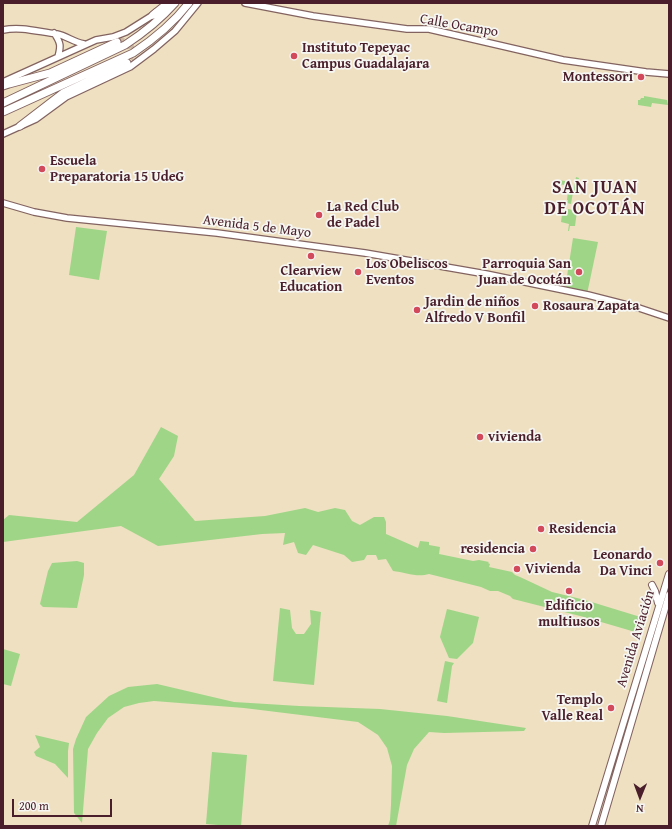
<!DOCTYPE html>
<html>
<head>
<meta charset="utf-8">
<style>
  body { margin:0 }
  #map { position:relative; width:672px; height:829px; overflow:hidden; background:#eee0c1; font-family:"Gentium Book Plus",serif }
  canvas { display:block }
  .frame { position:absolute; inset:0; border:4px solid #4a1f2b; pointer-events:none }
  .north { position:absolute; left:620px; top:777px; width:40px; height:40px; -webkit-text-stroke:3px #f6f6f2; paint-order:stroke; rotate:181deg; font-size:11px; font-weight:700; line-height:16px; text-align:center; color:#4a1f2b }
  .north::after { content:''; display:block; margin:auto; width:14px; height:18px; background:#4a1f2b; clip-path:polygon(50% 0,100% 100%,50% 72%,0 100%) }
  .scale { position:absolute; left:12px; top:799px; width:100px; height:18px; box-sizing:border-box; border:2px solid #4a1f2b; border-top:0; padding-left:5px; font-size:12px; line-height:14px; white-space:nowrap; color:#4a1f2b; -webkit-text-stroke:3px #f6f6f2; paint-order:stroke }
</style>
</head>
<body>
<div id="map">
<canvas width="672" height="829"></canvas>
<div class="frame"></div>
<div class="north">N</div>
<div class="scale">200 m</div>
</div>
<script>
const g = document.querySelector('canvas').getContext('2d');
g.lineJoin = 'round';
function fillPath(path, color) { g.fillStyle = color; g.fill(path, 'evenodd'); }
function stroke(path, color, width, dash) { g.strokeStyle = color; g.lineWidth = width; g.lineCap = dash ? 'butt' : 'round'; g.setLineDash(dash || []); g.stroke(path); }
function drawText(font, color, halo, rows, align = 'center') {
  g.font = font + ' "Gentium Book Plus",serif'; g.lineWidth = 3.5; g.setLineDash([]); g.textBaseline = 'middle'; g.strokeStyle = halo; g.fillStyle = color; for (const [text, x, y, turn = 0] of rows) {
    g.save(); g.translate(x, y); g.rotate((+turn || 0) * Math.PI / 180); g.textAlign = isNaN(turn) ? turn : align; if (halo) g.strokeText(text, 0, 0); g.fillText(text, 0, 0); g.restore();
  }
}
fillPath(new Path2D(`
  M 644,96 L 667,100 L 668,105 L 652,103 L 651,107 L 638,105 L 638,100 L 640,100 L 641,98 L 644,98 Z
  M 576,177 L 579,178 L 575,192 L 573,192 L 571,204 L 567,203 L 568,200 L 567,200 L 568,191 L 564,190 L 565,185 L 558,184 L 559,180 L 570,182 L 568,191 L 573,192 Z
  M 568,209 L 577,211 L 575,226 L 570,226 L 569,231 L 568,231 L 569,224 L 561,222 L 562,214 L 567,215 Z
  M 76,227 L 107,231 L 99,280 L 69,275 Z
  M 573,238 L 598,242 L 587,294 L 565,289 Z
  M 161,427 L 178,436 L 174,456 L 159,479 L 195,521 L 265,516 L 305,508 L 318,512 L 335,508 L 345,510 L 352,521 L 360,525 L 374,517 L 384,517 L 386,522 L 386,534 L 418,548 L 420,541 L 429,542 L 429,545 L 440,547 L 439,554 L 473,561 L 479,560 L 489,562 L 488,563 L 490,564 L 489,567 L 512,572 L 515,575 L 520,577 L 552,592 L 585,600 L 647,619 L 642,634 L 584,617 L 513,599 L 510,596 L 498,591 L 490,591 L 481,587 L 429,574 C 417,578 405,572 393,571 L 386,559 L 378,560 L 376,555 L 367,555 L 364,560 L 352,562 L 344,555 L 313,545 L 306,555 L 298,553 L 294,542 L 283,545 L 285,533 L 262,534 L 158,546 L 121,526 L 3,542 L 3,520 L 9,515 L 77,522 L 134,475 Z
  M 77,561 L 84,563 L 84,575 L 77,608 L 43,607 L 40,604 L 48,571 L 52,563 Z
  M 280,608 L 290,610 L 292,628 L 296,634 L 304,634 L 311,624 L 310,610 L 321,612 L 314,685 L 273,681 Z
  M 447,609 L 479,617 L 473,643 L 457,659 L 449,658 L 440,637 Z
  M 3,649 L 20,654 L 11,686 L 3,684 Z
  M 445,661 L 454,663 L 452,666 L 447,703 L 437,701 Z
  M 157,684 L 234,702 L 299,706 L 380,709 L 447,716 L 526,728 L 524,731 L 444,733 L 429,732 L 414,749 L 407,765 L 396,826 L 388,826 L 390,820 L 391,805 L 392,766 L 387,748 L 378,735 L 358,722 L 244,708 L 154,701 L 139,703 L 124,707 L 108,718 L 97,733 L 88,749 L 82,823 L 74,813 L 73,749 L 76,739 L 86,717 L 109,696 L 128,687 Z
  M 35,735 L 69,743 L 68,751 L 68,778 L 55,764 L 36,756 L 34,752 L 40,747 Z
  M 212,752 L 247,755 L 241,826 L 229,826 L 206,824 Z`), '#9fd587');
stroke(new Path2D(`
  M 117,42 C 132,39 135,51 127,63`), '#cdb9a3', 7, [7, 3.5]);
const secondary = new Path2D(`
  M 245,3 L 313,16 L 407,29 L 429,29 L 563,60 L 646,72 L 669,74
  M 3,30 C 21,26 39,32 57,34 C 67,36 73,42 84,44
  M 54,33 C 61,43 61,46 58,57
  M 3,82 L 96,40 L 113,37 L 126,32 L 153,15 L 156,12
  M 3,134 L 36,119 L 66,97 L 130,67 L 154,49 L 175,31 L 198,3
  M 3,203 L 34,212 L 67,218 L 217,233 L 365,253 L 486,274 L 588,295 L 639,308 L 669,318`);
const primary = new Path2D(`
  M 652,585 L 655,591 L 658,603
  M 592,826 L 617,744 L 669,574
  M 601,826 L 669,595`);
const highway = new Path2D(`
  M 153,15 L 168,3
  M 3,86 L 9,84 L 50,73 L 117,42
  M 3,103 L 125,45 C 145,32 159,21 175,3
  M 3,112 L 133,53 C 154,39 174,22 189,3
  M 20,126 L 63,93 L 127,63`);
stroke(secondary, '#836360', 8);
stroke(primary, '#836360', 8);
stroke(highway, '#836360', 9);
stroke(secondary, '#fff', 5.5);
stroke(primary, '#fff', 6);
stroke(highway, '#fff', 7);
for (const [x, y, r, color] of [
  [294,56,4,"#d1495b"],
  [641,77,4,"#d1495b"],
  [42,169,4,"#d1495b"],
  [319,215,4,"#d1495b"],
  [311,256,4,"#d1495b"],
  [358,272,4,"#d1495b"],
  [579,272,4,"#d1495b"],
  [535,306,4,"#d1495b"],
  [417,310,4,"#d1495b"],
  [480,437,4,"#d1495b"],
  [541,529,4,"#d1495b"],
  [533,549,4,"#d1495b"],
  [660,563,4,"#d1495b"],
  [517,569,4,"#d1495b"],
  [569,591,4,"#d1495b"],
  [611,708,4,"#d1495b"]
]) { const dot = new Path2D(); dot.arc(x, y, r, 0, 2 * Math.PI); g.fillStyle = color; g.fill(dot); stroke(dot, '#f6f6f2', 1.5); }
drawText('14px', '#4a1f2b', '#f6f6f2', [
  ["Calle Ocampo",459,26,10],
  ["Avenida 5 de Mayo",257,227,7],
  ["Avenida Aviación",636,639,-73]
]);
drawText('bold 14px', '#4a1f2b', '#f6f6f2', [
  ["Instituto Tepeyac",302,48],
  ["Campus Guadalajara",302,64],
  ["Montessori",633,77,"right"],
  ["Escuela",50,161],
  ["Preparatoria 15 UdeG",50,177],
  ["La Red Club",327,207],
  ["de Padel",327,223],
  ["Los Obeliscos",366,264],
  ["Eventos",366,280],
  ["Parroquia San",571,264,"right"],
  ["Juan de Ocotán",571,280,"right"],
  ["Clearview",311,271,"center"],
  ["Education",311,287,"center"],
  ["Jardin de niños",425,302],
  ["Alfredo V Bonfil",425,318],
  ["Rosaura Zapata",543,306],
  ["vivienda",488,437],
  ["Residencia",549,529],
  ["residencia",525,549,"right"],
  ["Leonardo",652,555,"right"],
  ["Da Vinci",652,571,"right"],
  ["Vivienda",525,569],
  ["Edificio",569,606,"center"],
  ["multiusos",569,622,"center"],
  ["Templo",603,700,"right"],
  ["Valle Real",603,716,"right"]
], 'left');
g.letterSpacing = '1px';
drawText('bold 18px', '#4a1f2b', '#f6f6f2', [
  ["SAN JUAN",595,188],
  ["DE OCOTÁN",595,209]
]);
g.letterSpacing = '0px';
</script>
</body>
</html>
